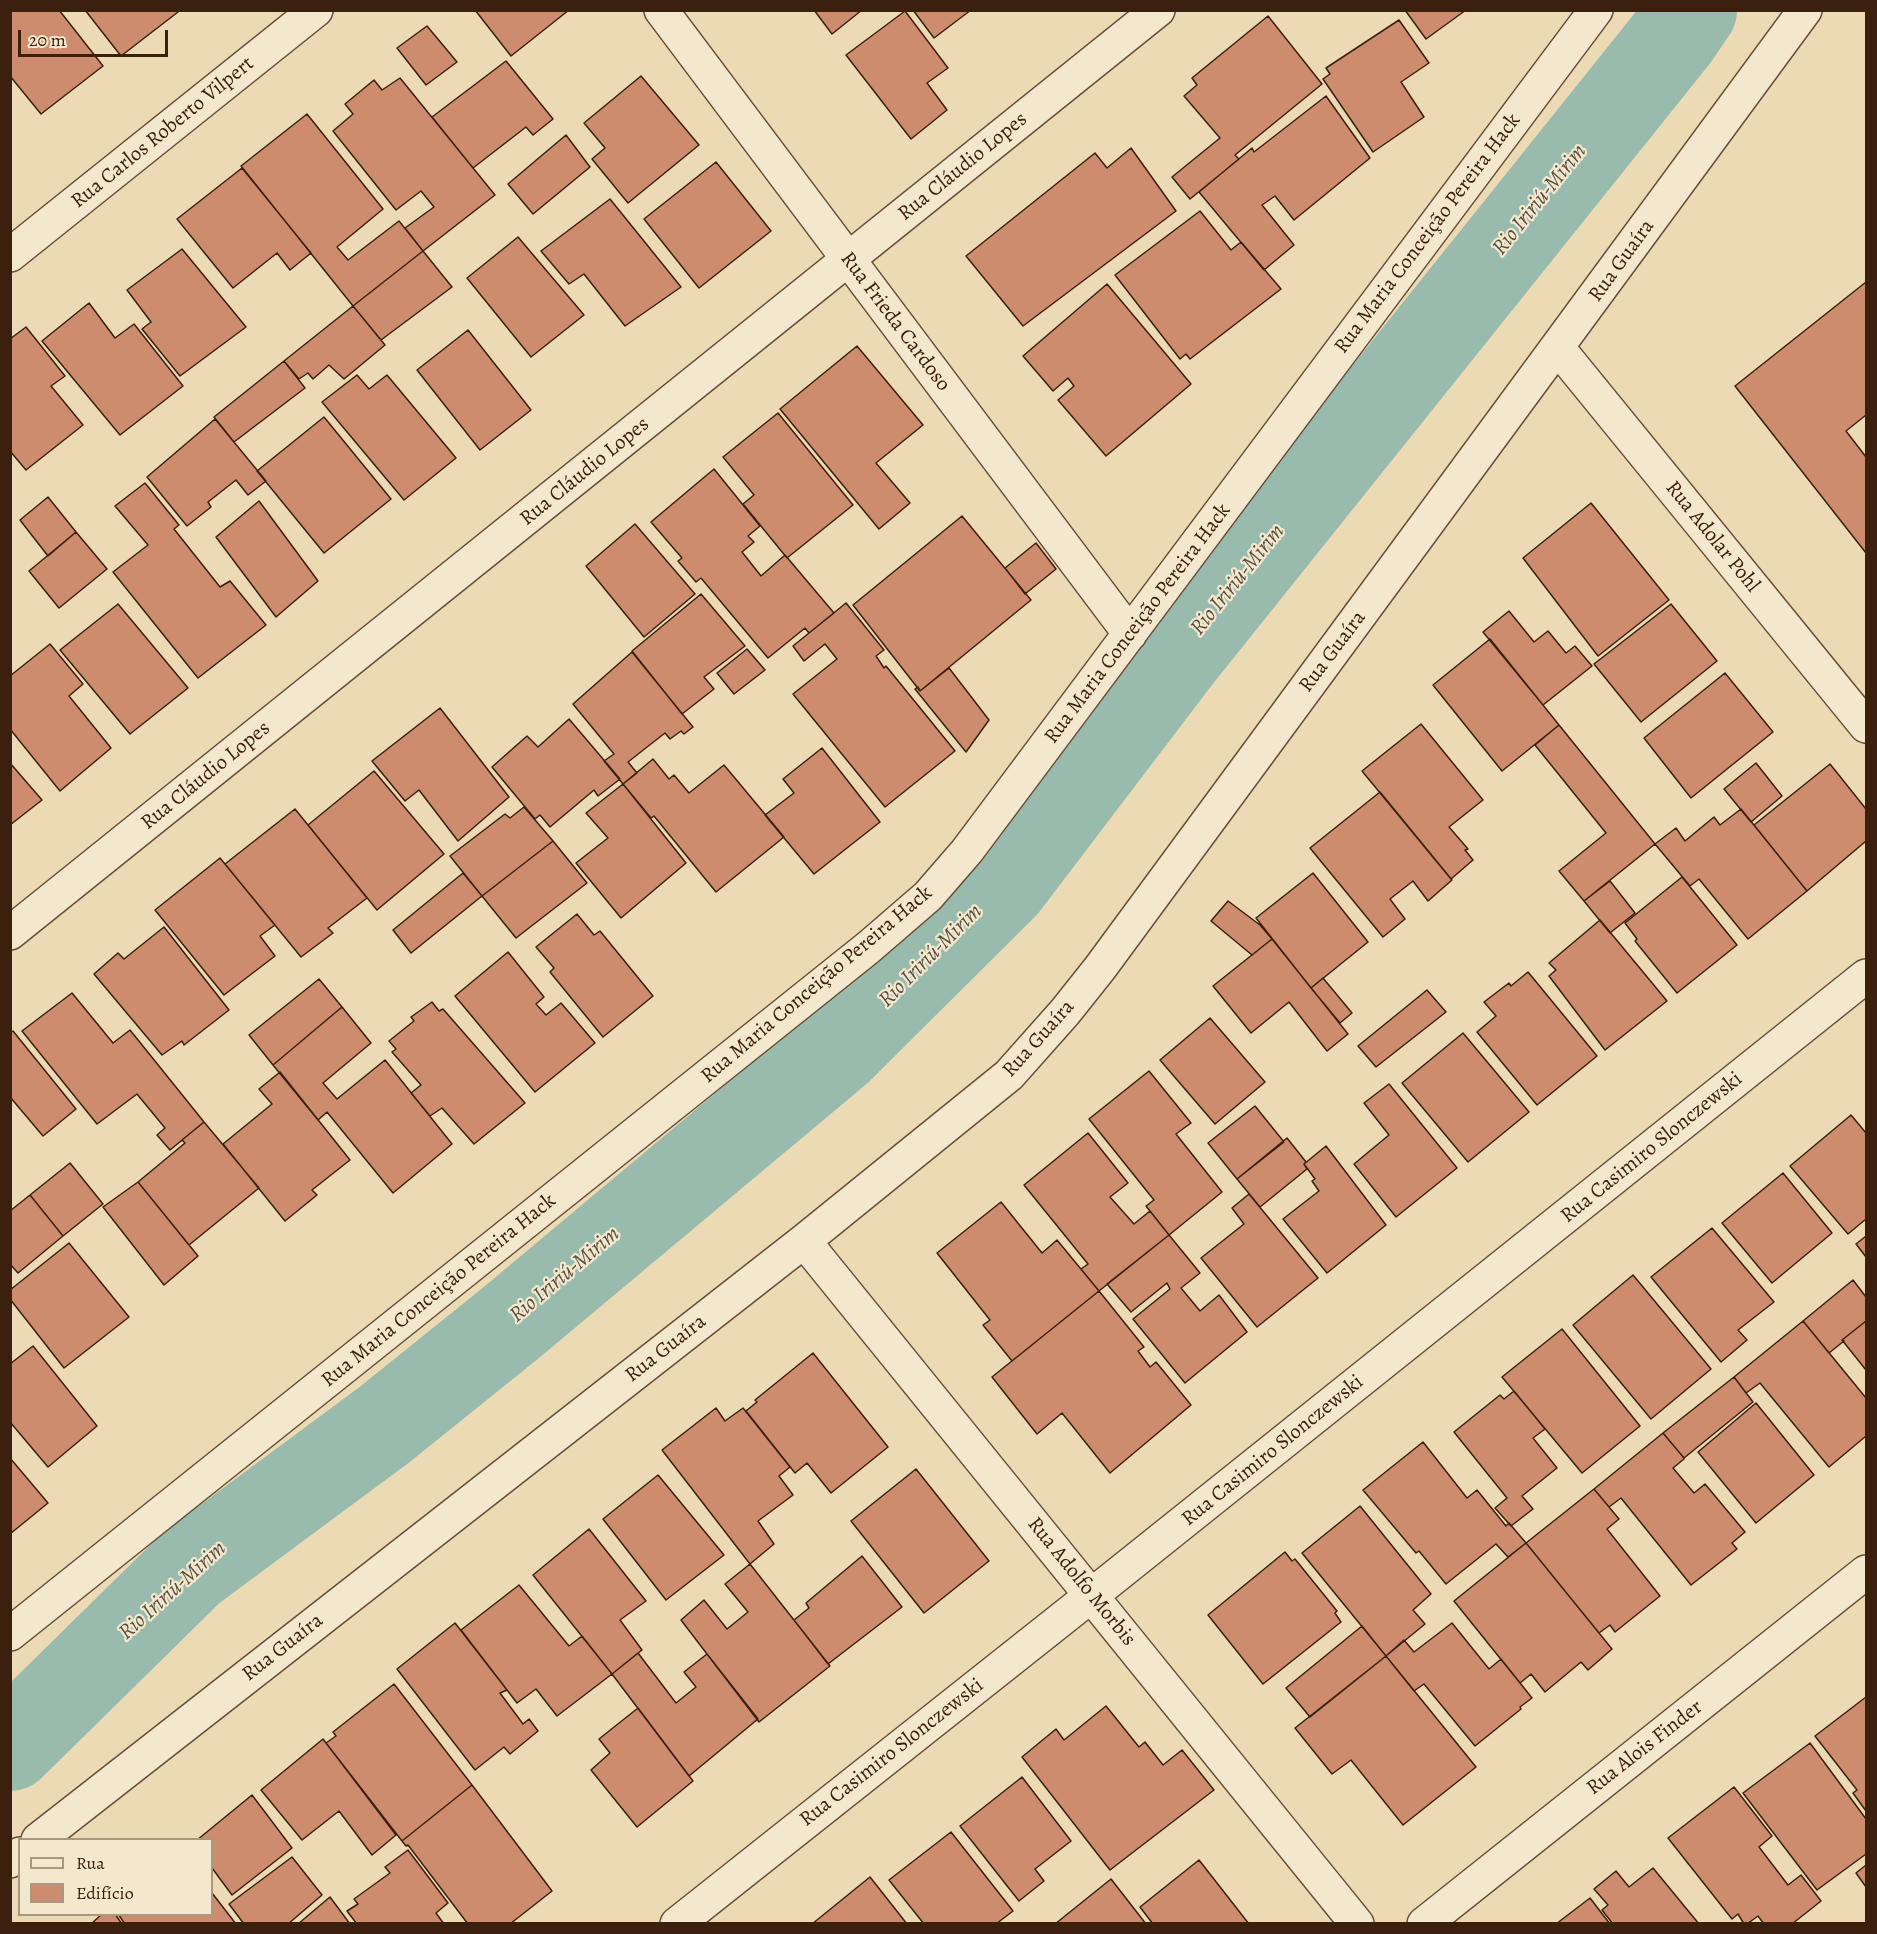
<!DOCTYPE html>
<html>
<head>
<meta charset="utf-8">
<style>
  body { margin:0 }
  #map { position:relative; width:1877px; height:1934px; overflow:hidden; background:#ecdab4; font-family:Alegreya,serif }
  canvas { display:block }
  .frame { position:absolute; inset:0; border:12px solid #3b200e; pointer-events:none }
  .legend { position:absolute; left:18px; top:1838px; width:195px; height:78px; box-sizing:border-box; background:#f3e7ce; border:2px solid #a99781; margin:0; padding:8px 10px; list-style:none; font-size:18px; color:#3b200e }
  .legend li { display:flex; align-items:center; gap:12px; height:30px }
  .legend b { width:30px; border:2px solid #a99781 }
  .scale { position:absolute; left:18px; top:30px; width:150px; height:27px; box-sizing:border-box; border:3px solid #3b200e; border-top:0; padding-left:8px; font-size:18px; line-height:21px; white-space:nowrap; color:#3b200e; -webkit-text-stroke:4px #f3e7ce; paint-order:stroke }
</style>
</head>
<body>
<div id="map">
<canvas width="1877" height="1934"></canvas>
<div class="frame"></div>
<ul class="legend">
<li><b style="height:8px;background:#f3e7ce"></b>Rua</li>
<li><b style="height:16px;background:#ce8c6e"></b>Edifício</li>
</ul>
<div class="scale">20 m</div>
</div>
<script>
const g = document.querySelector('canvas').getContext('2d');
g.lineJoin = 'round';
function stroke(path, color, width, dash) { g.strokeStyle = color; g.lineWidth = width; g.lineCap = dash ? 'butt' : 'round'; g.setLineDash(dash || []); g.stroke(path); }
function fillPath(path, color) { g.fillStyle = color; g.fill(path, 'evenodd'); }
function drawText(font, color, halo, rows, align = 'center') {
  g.font = font + ' Alegreya,serif'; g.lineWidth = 4.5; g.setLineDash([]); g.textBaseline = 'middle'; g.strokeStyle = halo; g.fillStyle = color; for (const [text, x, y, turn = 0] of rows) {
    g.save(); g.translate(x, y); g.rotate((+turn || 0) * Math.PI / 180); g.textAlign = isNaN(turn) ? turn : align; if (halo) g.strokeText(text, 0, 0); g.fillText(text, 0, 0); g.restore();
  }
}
stroke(new Path2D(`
  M 10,1746 L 191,1568 L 384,1425 L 512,1322 L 837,1050 L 1004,884 L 1179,654 L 1675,35 L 1692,10`), '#99bbad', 90);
const building = new Path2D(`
  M 10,10 L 59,10 L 103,66 L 41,114 L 10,76 Z
  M 85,10 L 177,10 L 178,12 L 121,56 Z
  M 475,10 L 569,10 L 511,56 Z
  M 814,10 L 862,10 L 832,34 Z
  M 913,10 L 971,10 L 934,38 Z
  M 1405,10 L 1466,10 L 1426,39 Z
  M 905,11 L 948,68 L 927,83 L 947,110 L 911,139 L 846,55 Z
  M 1268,16 L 1322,84 L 1235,155 L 1239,159 L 1190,199 L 1172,177 L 1220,138 L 1184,96 L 1197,85 L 1192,78 Z
  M 1399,20 L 1429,63 L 1401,82 L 1424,117 L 1373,152 L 1323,79 L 1330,74 L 1326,68 Z
  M 427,26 L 457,62 L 426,85 L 397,48 Z
  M 506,61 L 553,119 L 533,135 L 526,127 L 473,168 L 432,117 Z
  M 641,76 L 699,145 L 628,203 L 592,159 L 605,148 L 584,123 Z
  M 400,78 L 495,195 L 423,251 L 405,228 L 434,207 L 421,191 L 396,210 L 333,131 L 353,114 L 345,104 L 374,80 L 382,90 Z
  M 1326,96 L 1370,158 L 1294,220 L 1275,196 L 1262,205 L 1294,245 L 1264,270 L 1199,192 L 1252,148 L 1254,152 Z
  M 307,114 L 383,209 L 337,247 L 348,260 L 399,221 L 423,251 L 353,306 L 241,166 Z
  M 566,135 L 590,167 L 533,214 L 508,184 Z
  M 1131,148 L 1176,211 L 1023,326 L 966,256 L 1095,153 L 1107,168 Z
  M 716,162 L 771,231 L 699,288 L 644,219 Z
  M 242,168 L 311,253 L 290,270 L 277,253 L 233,288 L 177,219 Z
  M 610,199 L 681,287 L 625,326 L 584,274 L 569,284 L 541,251 Z
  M 1200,211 L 1231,250 L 1241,242 L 1281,289 L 1190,359 L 1186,354 L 1180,359 L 1115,275 Z
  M 518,237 L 584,315 L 531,357 L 467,278 Z
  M 182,249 L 246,327 L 180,376 L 142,329 L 151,322 L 127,290 Z
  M 423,251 L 452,287 L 381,340 L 353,306 Z
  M 1866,282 L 1866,415 L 1846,431 L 1866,457 L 1866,553 L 1735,386 Z
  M 1107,284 L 1191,384 L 1106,456 L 1058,400 L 1074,386 L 1068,378 L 1053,391 L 1023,356 Z
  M 89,303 L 115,338 L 134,324 L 183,386 L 120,435 L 42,341 Z
  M 353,306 L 385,345 L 344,379 L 329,365 L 313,379 L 308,373 L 299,379 L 284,361 Z
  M 26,327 L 65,376 L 51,386 L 83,425 L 26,470 L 10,451 L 10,339 Z
  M 468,330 L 531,410 L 480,450 L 417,370 Z
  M 857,346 L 923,425 L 876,463 L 910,503 L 879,529 L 780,409 Z
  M 284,361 L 305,388 L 234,442 L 214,417 Z
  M 357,375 L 369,389 L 387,375 L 456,458 L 404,500 L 322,402 Z
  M 778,413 L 853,505 L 787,558 L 743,504 L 754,495 L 723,457 Z
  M 324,417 L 391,499 L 324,553 L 257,471 Z
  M 215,419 L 266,481 L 248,495 L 236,480 L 208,502 L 211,507 L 187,526 L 147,477 Z
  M 714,469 L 760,526 L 748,536 L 754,542 L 742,552 L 761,576 L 785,555 L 834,613 L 809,633 L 805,628 L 768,658 L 701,578 L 696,582 L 678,561 L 682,558 L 651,522 Z
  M 145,483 L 179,525 L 174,529 L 220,587 L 230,581 L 266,625 L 198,678 L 113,572 L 148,545 L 115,506 Z
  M 48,497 L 76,532 L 48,556 L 20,520 Z
  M 259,501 L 318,581 L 276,617 L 216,537 Z
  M 1591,503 L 1669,600 L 1598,656 L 1523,558 Z
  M 962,516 L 1031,600 L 920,691 L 853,605 Z
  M 635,524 L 695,594 L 644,637 L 586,566 Z
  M 76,532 L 107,569 L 59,608 L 29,571 Z
  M 1036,543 L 1056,569 L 1025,594 L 1005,568 Z
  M 701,594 L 745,646 L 704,677 L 714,689 L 682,714 L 632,651 Z
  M 846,603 L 884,650 L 876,656 L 884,668 L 886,666 L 955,751 L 885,807 L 793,694 L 837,659 L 825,644 L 804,661 L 793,646 Z
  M 118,604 L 188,688 L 130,734 L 60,650 Z
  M 1671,604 L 1717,661 L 1641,722 L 1594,664 Z
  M 1509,611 L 1534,642 L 1548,631 L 1566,653 L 1575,646 L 1592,666 L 1543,705 L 1483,632 Z
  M 1490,639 L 1559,725 L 1502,771 L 1433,685 Z
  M 50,644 L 83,684 L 69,696 L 111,748 L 60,791 L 10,729 L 10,676 Z
  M 747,649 L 765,670 L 734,694 L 717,673 Z
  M 632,652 L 693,727 L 684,734 L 681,731 L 670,739 L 665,733 L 628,762 L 637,773 L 623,784 L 604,761 L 614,754 L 573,704 Z
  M 949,668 L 989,720 L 966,752 L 915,689 L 918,687 L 920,691 Z
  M 1725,673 L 1773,732 L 1691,798 L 1644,738 Z
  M 440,708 L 509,797 L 458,841 L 419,790 L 405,801 L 372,761 Z
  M 569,719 L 620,779 L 598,796 L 594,790 L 550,827 L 540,815 L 535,819 L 492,767 L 527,736 L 538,747 Z
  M 1421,724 L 1483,800 L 1449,827 L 1468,849 L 1465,850 L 1473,860 L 1451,879 L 1362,771 Z
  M 1559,725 L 1655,844 L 1584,901 L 1559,871 L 1606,833 L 1535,745 Z
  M 822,748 L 880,822 L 814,874 L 765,815 L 794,793 L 783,779 Z
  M 653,759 L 669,779 L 674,775 L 689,793 L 724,765 L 784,837 L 716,892 L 654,816 L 651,818 L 623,784 Z
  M 10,763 L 42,800 L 10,825 Z
  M 1756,763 L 1782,796 L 1751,822 L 1724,789 Z
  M 1830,764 L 1866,809 L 1866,841 L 1807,891 L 1754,825 Z
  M 374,771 L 444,854 L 377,910 L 308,825 Z
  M 623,784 L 686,863 L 621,918 L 576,863 L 608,838 L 586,813 Z
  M 1380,792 L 1452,880 L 1428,901 L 1413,881 L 1390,899 L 1405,919 L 1383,937 L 1310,848 Z
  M 524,807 L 553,841 L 482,896 L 450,856 L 505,814 L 510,818 Z
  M 295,809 L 367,898 L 328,928 L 333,933 L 301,957 L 225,864 Z
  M 1741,809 L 1807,891 L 1748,939 L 1699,879 L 1690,886 L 1655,844 L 1676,828 L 1685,841 L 1714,817 L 1720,825 Z
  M 553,841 L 587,883 L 516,938 L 482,896 Z
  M 220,858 L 275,925 L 260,936 L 275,956 L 224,995 L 155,910 Z
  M 463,873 L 482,896 L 411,953 L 393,930 Z
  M 1313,873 L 1368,942 L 1311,988 L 1256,918 Z
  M 1682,877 L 1737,945 L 1677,993 L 1635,941 L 1637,939 L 1625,923 Z
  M 1610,881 L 1635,913 L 1610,933 L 1584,901 Z
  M 1228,901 L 1260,925 L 1272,939 L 1252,955 L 1211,921 Z
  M 577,914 L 594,935 L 600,931 L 653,996 L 603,1037 L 550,972 L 554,968 L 536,947 Z
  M 1600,920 L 1667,1001 L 1605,1050 L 1549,976 L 1556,970 L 1549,963 Z
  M 164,927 L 229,1010 L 184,1045 L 182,1041 L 162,1055 L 94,974 L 118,953 L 124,959 Z
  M 1272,939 L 1348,1034 L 1327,1051 L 1289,1002 L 1251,1033 L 1213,986 Z
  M 508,952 L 544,997 L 536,1004 L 546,1015 L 561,1003 L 595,1043 L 535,1092 L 455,996 Z
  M 1528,972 L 1597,1056 L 1537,1105 L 1477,1032 L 1496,1016 L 1484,1002 L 1509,983 L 1511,986 Z
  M 1323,978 L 1352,1013 L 1340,1023 L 1311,988 Z
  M 319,979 L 342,1007 L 273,1065 L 249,1035 Z
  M 1427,990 L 1446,1012 L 1376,1067 L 1358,1046 Z
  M 72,993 L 113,1043 L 130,1030 L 204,1122 L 170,1150 L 157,1135 L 165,1128 L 137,1094 L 97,1124 L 22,1031 Z
  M 432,1002 L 439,1011 L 443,1009 L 525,1103 L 474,1144 L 442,1108 L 430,1116 L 411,1093 L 421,1085 L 392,1052 L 396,1049 L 389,1041 L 414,1021 L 411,1017 Z
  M 342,1007 L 371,1043 L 323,1083 L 337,1099 L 385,1060 L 452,1144 L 393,1193 L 327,1112 L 318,1120 L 273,1065 Z
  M 1210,1018 L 1265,1082 L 1215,1124 L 1160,1060 Z
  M 13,1031 L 76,1109 L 43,1136 L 10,1097 L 10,1033 Z
  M 1463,1033 L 1529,1112 L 1468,1162 L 1402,1083 Z
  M 1149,1071 L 1191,1123 L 1176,1134 L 1222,1192 L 1169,1235 L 1146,1206 L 1154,1200 L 1089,1119 Z
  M 280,1072 L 350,1160 L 312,1190 L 317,1195 L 285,1221 L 223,1144 L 272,1104 L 259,1089 Z
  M 1389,1084 L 1457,1168 L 1396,1217 L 1354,1164 L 1389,1135 L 1364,1103 Z
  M 1255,1106 L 1284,1142 L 1237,1179 L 1208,1143 Z
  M 1851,1115 L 1866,1133 L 1866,1219 L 1848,1234 L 1790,1166 Z
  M 204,1122 L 259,1188 L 189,1245 L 138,1182 L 185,1143 L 182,1140 Z
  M 1088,1133 L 1128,1183 L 1110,1197 L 1134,1224 L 1150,1211 L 1169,1235 L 1099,1291 L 1081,1269 L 1088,1264 L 1024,1185 Z
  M 1287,1138 L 1306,1162 L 1304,1164 L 1307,1169 L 1260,1207 L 1237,1179 Z
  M 1326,1146 L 1386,1225 L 1327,1273 L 1283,1219 L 1319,1191 L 1312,1181 L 1315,1179 L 1304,1164 Z
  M 70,1163 L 103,1204 L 63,1236 L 30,1195 Z
  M 1783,1173 L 1832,1233 L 1772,1283 L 1722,1223 Z
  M 138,1182 L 198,1256 L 164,1285 L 103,1207 Z
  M 1249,1194 L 1318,1278 L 1257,1327 L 1201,1258 L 1244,1224 L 1232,1208 Z
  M 30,1195 L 63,1236 L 18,1273 L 10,1264 L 10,1211 Z
  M 1001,1202 L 1042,1253 L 1057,1240 L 1099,1291 L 1012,1361 L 983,1325 L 990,1320 L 937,1253 Z
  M 1712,1228 L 1774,1302 L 1738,1330 L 1747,1340 L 1721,1362 L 1651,1277 Z
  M 1169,1235 L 1200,1273 L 1181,1288 L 1200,1311 L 1219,1295 L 1247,1332 L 1185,1383 L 1133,1319 L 1170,1289 L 1167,1283 L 1131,1312 L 1107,1284 Z
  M 1866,1236 L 1866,1257 L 1856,1244 Z
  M 69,1243 L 129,1317 L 64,1368 L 10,1299 L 10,1290 Z
  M 1633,1275 L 1711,1369 L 1651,1419 L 1573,1325 Z
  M 1853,1280 L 1866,1297 L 1866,1321 L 1842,1340 L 1844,1341 L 1829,1353 L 1803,1321 Z
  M 1099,1291 L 1144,1347 L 1138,1351 L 1150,1367 L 1156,1362 L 1191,1405 L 1110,1473 L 1062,1413 L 1037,1434 L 992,1377 Z
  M 1803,1321 L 1866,1398 L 1866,1436 L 1829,1467 L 1760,1383 L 1746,1393 L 1734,1377 Z
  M 1866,1321 L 1866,1370 L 1842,1340 Z
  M 1562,1329 L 1640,1426 L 1582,1473 L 1502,1377 Z
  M 33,1346 L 97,1426 L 48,1467 L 10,1422 L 10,1364 Z
  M 813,1353 L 888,1447 L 831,1493 L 807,1463 L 795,1473 L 746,1411 L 757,1402 L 755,1400 Z
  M 1734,1377 L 1753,1402 L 1684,1458 L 1663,1433 Z
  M 1514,1391 L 1545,1429 L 1533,1438 L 1557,1468 L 1522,1496 L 1533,1509 L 1511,1526 L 1495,1508 L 1507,1498 L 1454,1432 L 1500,1395 L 1504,1399 Z
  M 1756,1403 L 1814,1475 L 1756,1523 L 1698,1452 Z
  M 716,1408 L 725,1421 L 743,1408 L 790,1467 L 779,1476 L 793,1495 L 758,1521 L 774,1544 L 750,1564 L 662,1450 Z
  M 1663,1433 L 1684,1458 L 1684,1459 L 1673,1468 L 1694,1493 L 1705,1484 L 1745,1532 L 1732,1543 L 1737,1549 L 1691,1585 L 1621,1498 L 1609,1507 L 1594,1489 Z
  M 1423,1442 L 1467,1498 L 1477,1490 L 1506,1526 L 1509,1523 L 1526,1543 L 1508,1557 L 1496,1544 L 1446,1584 L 1419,1551 L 1416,1553 L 1363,1490 Z
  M 10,1458 L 48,1503 L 10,1534 Z
  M 916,1469 L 989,1561 L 924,1613 L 851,1521 Z
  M 658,1475 L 724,1555 L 666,1600 L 603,1519 Z
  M 1594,1489 L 1619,1519 L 1607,1529 L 1660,1596 L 1615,1632 L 1610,1625 L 1599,1633 L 1526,1543 Z
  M 1360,1506 L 1431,1594 L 1413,1610 L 1425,1624 L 1386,1656 L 1302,1553 Z
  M 589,1529 L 646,1601 L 620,1620 L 642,1650 L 612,1674 L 533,1575 Z
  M 1526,1543 L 1612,1649 L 1588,1670 L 1581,1662 L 1545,1692 L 1531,1674 L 1520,1683 L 1454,1601 Z
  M 1285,1552 L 1292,1561 L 1295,1559 L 1337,1611 L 1335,1613 L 1341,1622 L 1263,1684 L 1208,1615 Z
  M 862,1556 L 902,1607 L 828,1664 L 794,1620 L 809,1608 L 806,1603 Z
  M 750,1564 L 830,1666 L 759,1722 L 681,1620 L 704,1600 L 727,1629 L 748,1612 L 725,1584 Z
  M 519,1585 L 569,1646 L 582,1636 L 612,1674 L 557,1716 L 536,1689 L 517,1703 L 461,1630 Z
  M 455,1623 L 507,1690 L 500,1693 L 523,1724 L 529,1719 L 538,1731 L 510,1754 L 504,1747 L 475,1770 L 397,1669 Z
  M 1452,1623 L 1489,1669 L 1501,1659 L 1532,1698 L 1520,1707 L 1521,1709 L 1475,1746 L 1424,1684 L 1414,1691 L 1386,1656 L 1404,1640 L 1414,1652 Z
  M 1362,1626 L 1386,1656 L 1310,1717 L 1286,1688 Z
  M 638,1653 L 676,1703 L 696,1687 L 684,1672 L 707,1654 L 758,1719 L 689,1776 L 612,1674 Z
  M 1386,1656 L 1476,1767 L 1403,1825 L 1351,1760 L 1332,1774 L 1295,1728 Z
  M 394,1684 L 472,1785 L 402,1841 L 326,1743 L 336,1736 L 333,1732 Z
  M 1866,1697 L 1866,1811 L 1853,1793 L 1857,1790 L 1815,1736 Z
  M 1106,1706 L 1139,1747 L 1145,1742 L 1163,1765 L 1182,1750 L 1214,1790 L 1110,1870 L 1022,1757 L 1056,1729 L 1064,1740 Z
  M 638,1708 L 693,1781 L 637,1827 L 591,1770 L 610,1753 L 599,1739 Z
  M 323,1739 L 396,1835 L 372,1855 L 339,1811 L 302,1840 L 261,1790 Z
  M 1810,1743 L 1866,1819 L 1866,1854 L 1817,1890 L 1743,1793 Z
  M 1022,1777 L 1071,1841 L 1035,1869 L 1044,1881 L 1019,1901 L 960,1826 Z
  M 472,1785 L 552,1891 L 510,1924 L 468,1924 L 408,1845 L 406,1846 L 402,1841 Z
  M 1734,1787 L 1772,1836 L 1759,1847 L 1788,1885 L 1801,1875 L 1821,1901 L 1792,1924 L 1764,1924 L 1758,1916 L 1747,1924 L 1744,1924 L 1738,1914 L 1732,1919 L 1668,1838 Z
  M 252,1795 L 292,1848 L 232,1895 L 212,1868 L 212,1840 L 197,1840 Z
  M 951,1832 L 1013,1911 L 996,1924 L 924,1924 L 889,1880 Z
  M 408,1850 L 448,1903 L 436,1913 L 444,1924 L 357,1924 L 347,1911 L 358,1904 L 354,1899 L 390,1873 L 385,1867 Z
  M 292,1857 L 322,1895 L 288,1924 L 244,1924 L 229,1904 Z
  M 1199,1860 L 1249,1924 L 1153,1924 L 1140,1907 Z
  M 1866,1865 L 1866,1887 L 1856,1873 Z
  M 1653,1868 L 1699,1924 L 1613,1924 L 1602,1910 L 1608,1905 L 1594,1889 L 1616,1871 L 1629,1887 Z
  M 870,1877 L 907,1924 L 812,1924 Z
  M 1111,1879 L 1146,1924 L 1055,1924 Z
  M 212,1893 L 236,1924 L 125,1924 L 118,1914 L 212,1914 Z
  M 330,1897 L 350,1924 L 298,1924 Z
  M 1590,1898 L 1610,1924 L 1556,1924 Z
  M 102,1914 L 115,1914 L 122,1924 L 91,1924 Z`);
fillPath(building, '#ce8c6e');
stroke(building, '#3b200e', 1.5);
const street = new Path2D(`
  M 661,10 L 1130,634
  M 10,255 L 316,10
  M 1558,348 L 1866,726
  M 10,933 L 1158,10
  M 804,1241 L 1357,1924
  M 10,1634 L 869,947 L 928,896 L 967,851 L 1596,10
  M 38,1840 L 804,1241 L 1009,1075 L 1065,1012 L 1100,968 L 1805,10
  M 10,1861 L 20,1854
  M 677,1924 L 1092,1595 L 1866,976
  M 1424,1924 L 1866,1572`);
stroke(street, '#674e38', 36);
stroke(street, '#f3e7ce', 33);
drawText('21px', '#3b200e', '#f3e7ce', [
  ["Rua Carlos Roberto Vilpert",163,133,-39],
  ["Rua Cláudio Lopes",963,167,-39],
  ["Rua Maria Conceição Pereira Hack",1428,234,-53],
  ["Rua Guaíra",1622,261,-54],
  ["Rua Frieda Cardoso",895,322,53],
  ["Rua Cláudio Lopes",585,472,-39],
  ["Rua Adolar Pohl",1712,537,51],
  ["Rua Maria Conceição Pereira Hack",1138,624,-53],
  ["Rua Guaíra",1333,652,-53],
  ["Rua Cláudio Lopes",206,776,-39],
  ["Rua Maria Conceição Pereira Hack",817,985,-40],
  ["Rua Guaíra",1039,1039,-48],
  ["Rua Casimiro Slonczewski",1652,1148,-39],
  ["Rua Maria Conceição Pereira Hack",439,1291,-39],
  ["Rua Guaíra",666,1349,-38],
  ["Rua Casimiro Slonczewski",1273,1451,-39],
  ["Rua Adolfo Morbis",1081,1582,51],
  ["Rua Guaíra",283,1648,-38],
  ["Rua Alois Finder",1645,1748,-38],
  ["Rua Casimiro Slonczewski",892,1753,-38]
]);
drawText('italic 22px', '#574e3e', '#f3e7ce', [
  ["Rio Iririú-Mirim",1540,200,-51],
  ["Rio Iririú-Mirim",1238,580,-51],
  ["Rio Iririú-Mirim",931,956,-45],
  ["Rio Iririú-Mirim",565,1275,-40],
  ["Rio Iririú-Mirim",173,1591,-42]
]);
</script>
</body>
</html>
